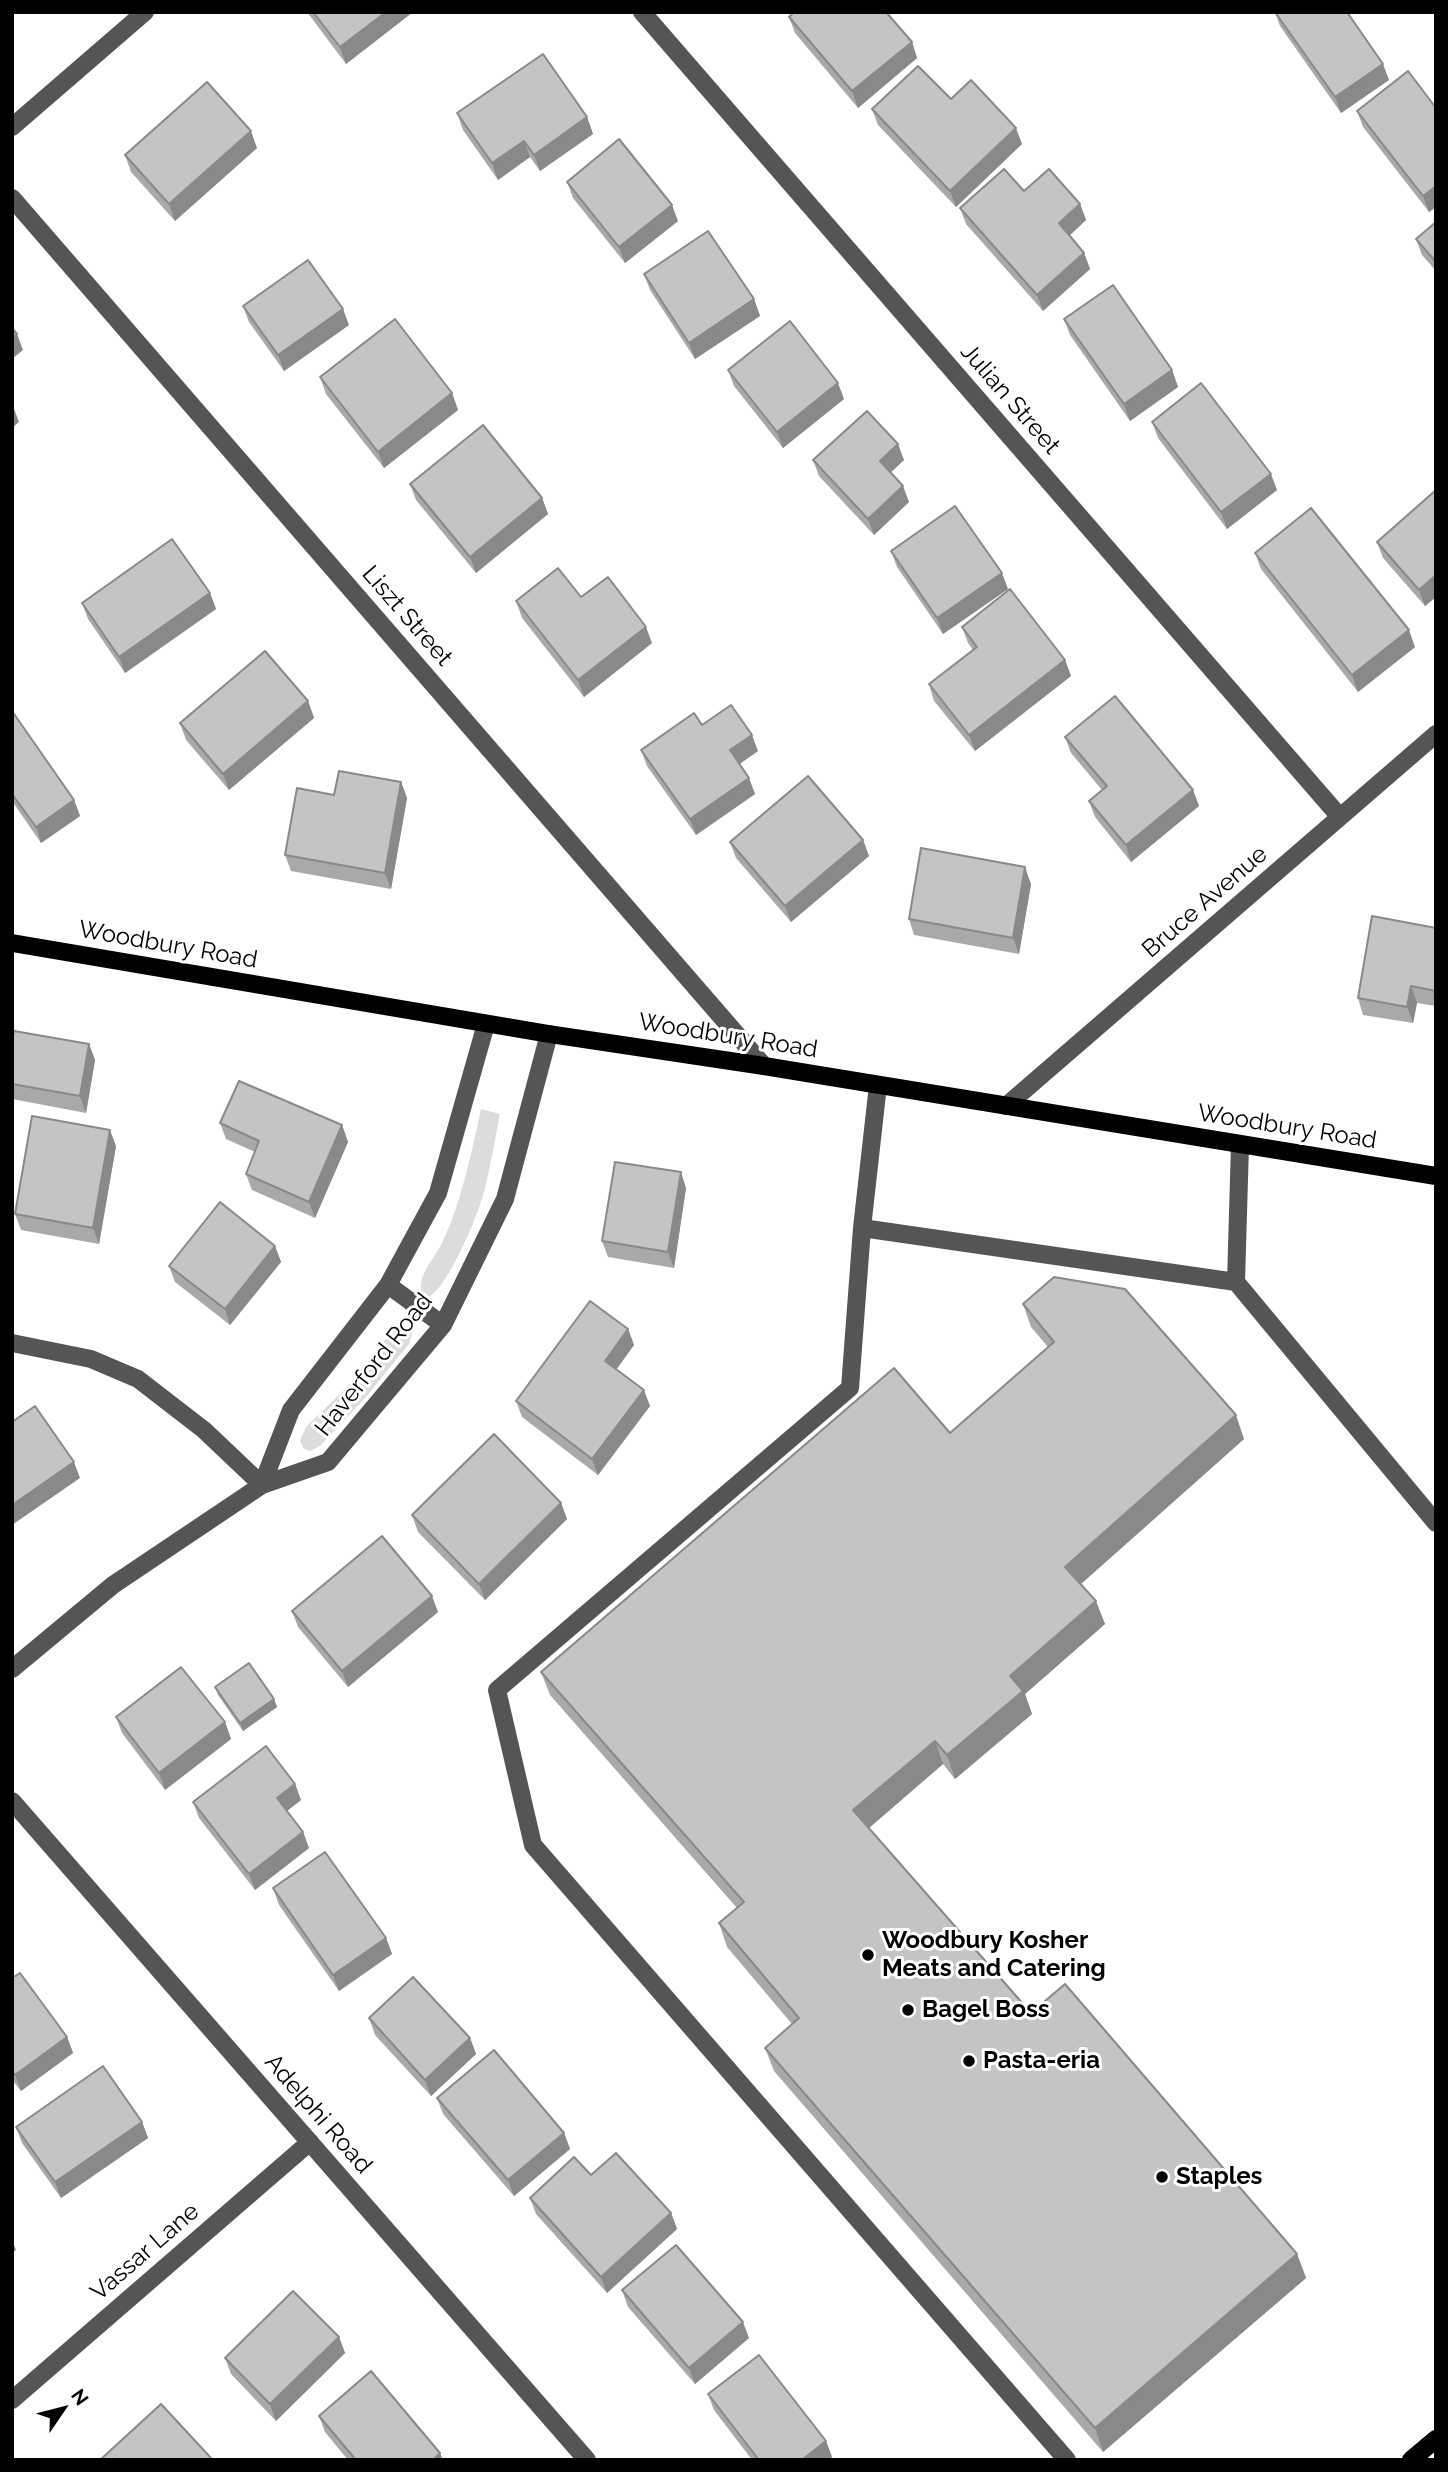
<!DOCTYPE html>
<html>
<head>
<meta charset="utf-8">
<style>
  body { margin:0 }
  #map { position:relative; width:1448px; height:2472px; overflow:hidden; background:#fff; font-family:Raleway,sans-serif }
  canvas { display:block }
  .frame { position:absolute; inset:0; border:14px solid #000; pointer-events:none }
  .north { position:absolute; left:28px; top:2374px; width:70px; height:70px; -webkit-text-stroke:5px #fff; paint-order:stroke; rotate:55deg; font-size:19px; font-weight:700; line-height:28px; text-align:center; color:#000 }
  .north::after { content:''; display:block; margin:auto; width:24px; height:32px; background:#000; clip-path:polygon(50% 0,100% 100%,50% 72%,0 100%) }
</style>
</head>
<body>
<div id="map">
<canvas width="1448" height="2472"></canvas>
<div class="frame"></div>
<div class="north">N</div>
</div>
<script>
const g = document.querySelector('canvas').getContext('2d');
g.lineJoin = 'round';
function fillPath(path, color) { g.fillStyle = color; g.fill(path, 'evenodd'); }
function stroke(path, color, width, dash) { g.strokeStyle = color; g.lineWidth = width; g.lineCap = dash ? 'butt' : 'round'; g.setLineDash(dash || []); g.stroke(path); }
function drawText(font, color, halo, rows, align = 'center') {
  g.font = font + ' Raleway,sans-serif'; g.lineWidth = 6; g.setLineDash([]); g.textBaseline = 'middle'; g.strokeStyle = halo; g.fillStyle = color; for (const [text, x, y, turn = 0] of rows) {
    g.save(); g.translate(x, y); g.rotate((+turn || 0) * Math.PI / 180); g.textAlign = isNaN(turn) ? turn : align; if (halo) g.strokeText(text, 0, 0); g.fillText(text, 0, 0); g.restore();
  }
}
fillPath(new Path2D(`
  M 481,1109 L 500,1114 C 495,1139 491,1164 485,1188 C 480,1211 448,1289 428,1297 L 423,1295 C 414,1278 436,1257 443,1241 C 462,1200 471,1154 481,1109 Z
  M 403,1326 L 410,1327 L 412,1334 L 409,1344 L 366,1397 L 320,1446 L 310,1451 L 303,1448 L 300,1440 L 306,1427 L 351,1383 L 393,1330 Z`), '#dcdcdc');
stroke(new Path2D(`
  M 642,12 L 1340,817
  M 12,127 L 145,12
  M 12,198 L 764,1066
  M 878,1085 L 862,1228 L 1236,1282
  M 1006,1106 L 1436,734
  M 1240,1145 L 1236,1282 L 1436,1523
  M 862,1228 L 850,1388 L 497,1690 L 533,1845 L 1067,2460
  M 388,1285 L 443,1325
  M 12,1343 L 91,1359 L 138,1379 L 204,1430 L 262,1485
  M 262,1485 L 291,1410 L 388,1285 L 438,1193 L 486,1024
  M 12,1669 L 113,1585 L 262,1485 L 328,1462 L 443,1325 L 505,1199 L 549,1034
  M 12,1801 L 587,2460
  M 12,2400 L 310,2142`), '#555', 18);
stroke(new Path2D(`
  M 12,943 L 549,1034 L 764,1066 L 1436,1176
  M 1411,2460 L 1436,2439`), '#000', 18);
fillPath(new Path2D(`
  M 307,12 L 413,12 L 346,64 Z
  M 1275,12 L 1347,12 L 1389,80 L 1341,113 L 1280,26 Z
  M 789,17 L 912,42 L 917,58 L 858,108 L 795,33 Z
  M 1436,108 L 1436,207 L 1429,212 L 1363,127 L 1357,111 Z
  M 872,109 L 1022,144 L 956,207 L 878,125 Z
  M 457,113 L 587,117 L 593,134 L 540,171 L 530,157 L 498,180 L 463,130 Z
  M 257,148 L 175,221 L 131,172 L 125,155 Z
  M 567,182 L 678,221 L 625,263 L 573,198 Z
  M 1024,191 L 1080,204 L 1086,220 L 1069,235 L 1084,253 L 1090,269 L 1043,311 L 966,224 L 960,208 Z
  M 1436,222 L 1436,271 L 1422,255 L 1416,239 Z
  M 644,274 L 754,299 L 760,316 L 695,359 L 650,290 Z
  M 243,306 L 349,325 L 284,371 L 249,322 Z
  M 1064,319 L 1172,370 L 1178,387 L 1130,421 L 1070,335 Z
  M 728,370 L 844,399 L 783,448 L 734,386 Z
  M 320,377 L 452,393 L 458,410 L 384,468 L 326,394 Z
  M 1152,422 L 1277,490 L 1227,529 L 1158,438 Z
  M 813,460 L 904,460 L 891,472 L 909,502 L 874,535 L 819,476 Z
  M 410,484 L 542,498 L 548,514 L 476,573 L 416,500 Z
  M 1436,490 L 1436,597 L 1425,606 L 1383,558 L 1377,542 Z
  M 891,551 L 1008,589 L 943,634 L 897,567 Z
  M 1255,553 L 1415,647 L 1358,692 L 1261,569 Z
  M 210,593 L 216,609 L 125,673 L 88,619 L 82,603 Z
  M 581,597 L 652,643 L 584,697 L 522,618 L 516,601 Z
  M 962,627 L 1065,660 L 1071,676 L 975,751 L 934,701 L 929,684 L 973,650 L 968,643 Z
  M 308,701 L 314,718 L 229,790 L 186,740 L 180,723 Z
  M 12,711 L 74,800 L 80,816 L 41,843 L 12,801 Z
  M 702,725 L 758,751 L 740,764 L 755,794 L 696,835 L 647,766 L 641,750 Z
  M 1065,737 L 1193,790 L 1199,806 L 1131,862 L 1095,817 L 1089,801 L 1102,790 L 1071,753 Z
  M 401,782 L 407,798 L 391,889 L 291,871 L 285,855 L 334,795 Z
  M 863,840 L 869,856 L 791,922 L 736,858 L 730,842 Z
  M 1031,884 L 1019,954 L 914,935 L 909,919 Z
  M 1436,928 L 1436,1006 L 1417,1003 L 1413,1023 L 1363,1015 L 1358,998 Z
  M 12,1041 L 89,1044 L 95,1060 L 86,1113 L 12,1099 Z
  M 220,1123 L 342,1125 L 348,1142 L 315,1218 L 252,1190 L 246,1174 L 255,1152 L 226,1139 Z
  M 116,1146 L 99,1244 L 21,1230 L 15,1214 Z
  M 686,1188 L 674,1268 L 608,1257 L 602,1241 Z
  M 275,1246 L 281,1262 L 230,1325 L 175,1282 L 169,1266 Z
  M 1023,1304 L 1244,1439 L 1081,1584 L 1105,1624 L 1025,1694 L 1032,1714 L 955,1779 L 943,1764 L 869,1828 L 1031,2013 L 1297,2254 L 1306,2278 L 1103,2452 L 774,2071 L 765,2048 L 792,2024 L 727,1947 L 719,1923 L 737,1908 L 550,1695 L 541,1672 L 950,1433 L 1048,1347 L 1031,1327 Z
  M 628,1329 L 634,1345 L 616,1369 L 650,1406 L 598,1475 L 522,1417 L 516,1401 Z
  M 561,1503 L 567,1519 L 485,1600 L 418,1532 L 412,1515 Z
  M 292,1611 L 438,1612 L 348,1687 L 298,1627 Z
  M 215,1687 L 274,1699 L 277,1707 L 243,1731 L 218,1695 Z
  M 116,1717 L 225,1722 L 231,1739 L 165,1790 L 122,1733 Z
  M 295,1784 L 301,1800 L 287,1811 L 303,1832 L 309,1848 L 255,1890 L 199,1818 L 193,1802 Z
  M 273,1888 L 386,1938 L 392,1954 L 339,1991 L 279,1905 Z
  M 12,1978 L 67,2037 L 73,2053 L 21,2091 L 12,2080 Z
  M 369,2018 L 470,2038 L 476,2054 L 431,2096 L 375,2035 Z
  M 437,2098 L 564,2133 L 570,2149 L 514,2196 L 443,2114 Z
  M 142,2122 L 148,2138 L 61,2198 L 22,2143 L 16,2127 Z
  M 530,2198 L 671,2213 L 677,2229 L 607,2293 L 536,2214 Z
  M 622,2290 L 749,2338 L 695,2384 L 628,2307 Z
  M 339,2337 L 345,2353 L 276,2421 L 231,2374 L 225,2358 Z
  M 708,2394 L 826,2441 L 832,2457 L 828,2460 L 752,2460 L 714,2410 Z
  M 319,2416 L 443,2460 L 348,2460 L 325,2432 Z`), '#a9a9a9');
fillPath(new Path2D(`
  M 386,12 L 413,12 L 346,64 L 340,47 Z
  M 912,42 L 917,58 L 858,108 L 852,91 Z
  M 1383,64 L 1389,80 L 1341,113 L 1335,97 Z
  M 587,117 L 593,134 L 540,171 L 534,155 Z
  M 1016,128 L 1022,144 L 956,207 L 950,191 Z
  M 251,131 L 257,148 L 175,221 L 169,204 Z
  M 524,141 L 530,157 L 498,180 L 492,163 Z
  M 1436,186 L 1436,207 L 1429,212 L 1423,196 Z
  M 1080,204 L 1086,220 L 1065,240 L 1059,223 Z
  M 672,205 L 678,221 L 625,263 L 619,247 Z
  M 1084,253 L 1090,269 L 1043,311 L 1037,295 Z
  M 754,299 L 760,316 L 695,359 L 689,343 Z
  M 343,309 L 349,325 L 284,371 L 278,355 Z
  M 17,334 L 23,350 L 12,359 L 12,338 Z
  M 1172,370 L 1178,387 L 1130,421 L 1124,404 Z
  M 838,383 L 844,399 L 783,448 L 777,432 Z
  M 452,393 L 458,410 L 384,468 L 378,452 Z
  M 12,406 L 13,406 L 19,422 L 12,428 Z
  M 898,444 L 904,460 L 886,477 L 880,461 Z
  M 1271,474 L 1277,490 L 1227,529 L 1221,512 Z
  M 903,486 L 909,502 L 874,535 L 868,519 Z
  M 542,498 L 548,514 L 476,573 L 470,557 Z
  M 1002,573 L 1008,589 L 943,634 L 937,618 Z
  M 1436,575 L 1436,597 L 1425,606 L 1419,590 Z
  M 210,593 L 216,609 L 125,673 L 119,657 Z
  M 646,627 L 652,643 L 584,697 L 578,680 Z
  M 1409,630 L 1415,647 L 1358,692 L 1352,675 Z
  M 1065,660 L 1071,676 L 975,751 L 969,735 Z
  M 308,701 L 314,718 L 229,790 L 223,774 Z
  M 752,735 L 758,751 L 736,766 L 730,750 Z
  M 749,778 L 755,794 L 696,835 L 690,819 Z
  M 401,782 L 407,798 L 391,889 L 385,873 Z
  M 1193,790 L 1199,806 L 1131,862 L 1126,845 Z
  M 74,800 L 80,816 L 41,843 L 36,827 Z
  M 863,840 L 869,856 L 791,922 L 785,906 Z
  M 1025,867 L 1031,884 L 1019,954 L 1013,938 Z
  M 1411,986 L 1417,1003 L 1413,1023 L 1407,1007 Z
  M 89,1044 L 95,1060 L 86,1113 L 80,1096 Z
  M 342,1125 L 348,1142 L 315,1218 L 309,1202 Z
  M 110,1130 L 116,1146 L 99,1244 L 93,1228 Z
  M 681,1172 L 686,1188 L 674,1268 L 668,1252 Z
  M 275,1246 L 281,1262 L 230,1325 L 225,1309 Z
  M 628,1329 L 634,1345 L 611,1377 L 605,1361 Z
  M 644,1390 L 650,1406 L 598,1475 L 592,1459 Z
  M 1236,1415 L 1244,1439 L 1073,1591 L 1065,1567 Z
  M 74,1462 L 80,1478 L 12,1525 L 12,1505 Z
  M 561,1503 L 567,1519 L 485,1600 L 479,1584 Z
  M 432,1596 L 438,1612 L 348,1687 L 342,1671 Z
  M 1096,1601 L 1105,1624 L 1025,1694 L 1032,1714 L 955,1779 L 947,1755 L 1010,1676 Z
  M 274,1699 L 277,1707 L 243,1731 L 240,1723 Z
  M 225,1722 L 231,1739 L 165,1790 L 159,1773 Z
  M 935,1741 L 943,1764 L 862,1834 L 853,1810 Z
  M 295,1784 L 301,1800 L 283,1814 L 277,1798 Z
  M 303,1832 L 309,1848 L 255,1890 L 249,1874 Z
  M 386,1938 L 392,1954 L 339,1991 L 333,1975 Z
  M 67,2037 L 73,2053 L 21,2091 L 15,2075 Z
  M 470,2038 L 476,2054 L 431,2096 L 425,2080 Z
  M 142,2122 L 148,2138 L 61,2198 L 55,2182 Z
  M 564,2133 L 570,2149 L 514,2196 L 508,2180 Z
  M 671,2213 L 677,2229 L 607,2293 L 601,2277 Z
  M 12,2240 L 16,2250 L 12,2253 Z
  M 1297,2254 L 1306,2278 L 1103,2452 L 1095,2428 Z
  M 743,2322 L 749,2338 L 695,2384 L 689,2368 Z
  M 339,2337 L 345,2353 L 276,2421 L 270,2404 Z
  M 826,2441 L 832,2457 L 828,2460 L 802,2460 Z
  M 440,2453 L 443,2460 L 433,2460 Z`), '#898989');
const building = new Path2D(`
  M 313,12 L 386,12 L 340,47 Z
  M 794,12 L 886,12 L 912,42 L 852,91 L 789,17 Z
  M 1275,12 L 1347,12 L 1383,64 L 1335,97 Z
  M 543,54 L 587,117 L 534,155 L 524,141 L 492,163 L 457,113 Z
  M 918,66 L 951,99 L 971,80 L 1016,128 L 950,191 L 872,109 Z
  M 1408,71 L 1436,108 L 1436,186 L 1423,196 L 1357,111 Z
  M 207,82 L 251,131 L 169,204 L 125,155 Z
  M 619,139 L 672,205 L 619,247 L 567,182 Z
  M 1004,169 L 1024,191 L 1049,169 L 1080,204 L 1059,223 L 1084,253 L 1037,295 L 960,208 Z
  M 1436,222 L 1436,262 L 1416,239 Z
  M 708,231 L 754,299 L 689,343 L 644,274 Z
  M 308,260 L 343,309 L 278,355 L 243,306 Z
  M 1113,285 L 1172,370 L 1124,404 L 1064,319 Z
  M 395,319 L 452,393 L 378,452 L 320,377 Z
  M 790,321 L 838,383 L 777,432 L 728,370 Z
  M 12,328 L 17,334 L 12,338 Z
  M 1201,383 L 1271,474 L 1221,512 L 1152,422 Z
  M 867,411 L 898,444 L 880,461 L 903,486 L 868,519 L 813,460 Z
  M 483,425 L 542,498 L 470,557 L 410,484 Z
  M 1436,490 L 1436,575 L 1419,590 L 1377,542 Z
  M 955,506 L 1002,573 L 937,618 L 891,551 Z
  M 1311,508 L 1409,630 L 1352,675 L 1255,553 Z
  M 172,539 L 210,593 L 119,657 L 82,603 Z
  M 558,568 L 581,597 L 608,577 L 646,627 L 578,680 L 516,601 Z
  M 1010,589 L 1065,660 L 969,735 L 929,684 L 977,647 L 962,627 Z
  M 265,651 L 308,701 L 223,774 L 180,723 Z
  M 1115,696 L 1193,790 L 1126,845 L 1089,801 L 1107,786 L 1065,737 Z
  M 731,705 L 752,735 L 730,750 L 749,778 L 690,819 L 641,750 L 694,713 L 702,725 Z
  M 12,711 L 74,800 L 36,827 L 12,794 Z
  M 339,771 L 401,782 L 385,873 L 285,855 L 297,788 L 334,795 Z
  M 808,776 L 863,840 L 785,906 L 730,842 Z
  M 921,848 L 1025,867 L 1013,938 L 909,919 Z
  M 1372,916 L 1436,928 L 1436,991 L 1411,986 L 1407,1007 L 1358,998 Z
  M 14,1031 L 89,1044 L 80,1096 L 12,1084 L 12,1041 Z
  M 239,1081 L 342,1125 L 309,1202 L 246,1174 L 259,1141 L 220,1123 Z
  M 32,1116 L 110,1130 L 93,1228 L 15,1214 Z
  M 615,1162 L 681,1172 L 668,1252 L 602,1241 Z
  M 220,1202 L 275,1246 L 225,1309 L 169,1266 Z
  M 1054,1277 L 1125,1289 L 1236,1415 L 1065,1567 L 1096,1601 L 1010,1676 L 1023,1691 L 947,1755 L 935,1741 L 853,1810 L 1031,2013 L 1065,1984 L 1297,2254 L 1095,2428 L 765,2048 L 799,2018 L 719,1923 L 744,1902 L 541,1672 L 894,1368 L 950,1433 L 1054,1342 L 1023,1304 Z
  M 590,1301 L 628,1329 L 605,1361 L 644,1390 L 592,1459 L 516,1401 Z
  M 35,1406 L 74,1462 L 12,1505 L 12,1422 Z
  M 494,1434 L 561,1503 L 479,1584 L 412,1515 Z
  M 382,1536 L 432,1596 L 342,1671 L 292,1611 Z
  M 249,1663 L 274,1699 L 240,1723 L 215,1687 Z
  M 181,1667 L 225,1722 L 159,1773 L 116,1717 Z
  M 266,1746 L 295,1784 L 277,1798 L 303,1832 L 249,1874 L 193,1802 Z
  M 325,1852 L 386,1938 L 333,1975 L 273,1888 Z
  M 20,1973 L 67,2037 L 15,2075 L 12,2071 L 12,1978 Z
  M 413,1977 L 470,2038 L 425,2080 L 369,2018 Z
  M 494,2050 L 564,2133 L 508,2180 L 437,2098 Z
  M 103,2066 L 142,2122 L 55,2182 L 16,2127 Z
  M 616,2153 L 671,2213 L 601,2277 L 530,2198 L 574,2157 L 591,2175 Z
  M 676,2245 L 743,2322 L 689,2368 L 622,2290 Z
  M 293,2291 L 339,2337 L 270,2404 L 225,2358 Z
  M 759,2355 L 826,2441 L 802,2460 L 759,2460 L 708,2394 Z
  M 371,2371 L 440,2453 L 433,2460 L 356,2460 L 319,2416 Z
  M 161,2404 L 211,2458 L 209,2460 L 100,2460 Z`);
fillPath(building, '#c4c4c4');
stroke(building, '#898989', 2);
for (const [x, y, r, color] of [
  [868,1955,7,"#000"],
  [908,2010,7,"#000"],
  [969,2061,7,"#000"],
  [1162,2177,7,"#000"]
]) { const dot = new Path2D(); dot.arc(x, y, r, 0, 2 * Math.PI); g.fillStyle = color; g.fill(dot); stroke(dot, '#fff', 2.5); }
drawText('24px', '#000', '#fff', [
  ["Julian Street",1010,399,49],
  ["Liszt Street",407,616,49],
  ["Bruce Avenue",1205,902,-41],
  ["Woodbury Road",168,945,10],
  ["Woodbury Road",728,1036,9],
  ["Woodbury Road",1287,1127,9],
  ["Haverford Road",374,1365,-52],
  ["Adelphi Road",318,2114,49],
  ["Vassar Lane",145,2252,-41]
]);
drawText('bold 24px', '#000', '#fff', [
  ["Woodbury Kosher",882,1941],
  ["Meats and Catering",882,1969],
  ["Bagel Boss",922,2010],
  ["Pasta-eria",983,2061],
  ["Staples",1176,2177]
], 'left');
</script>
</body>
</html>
